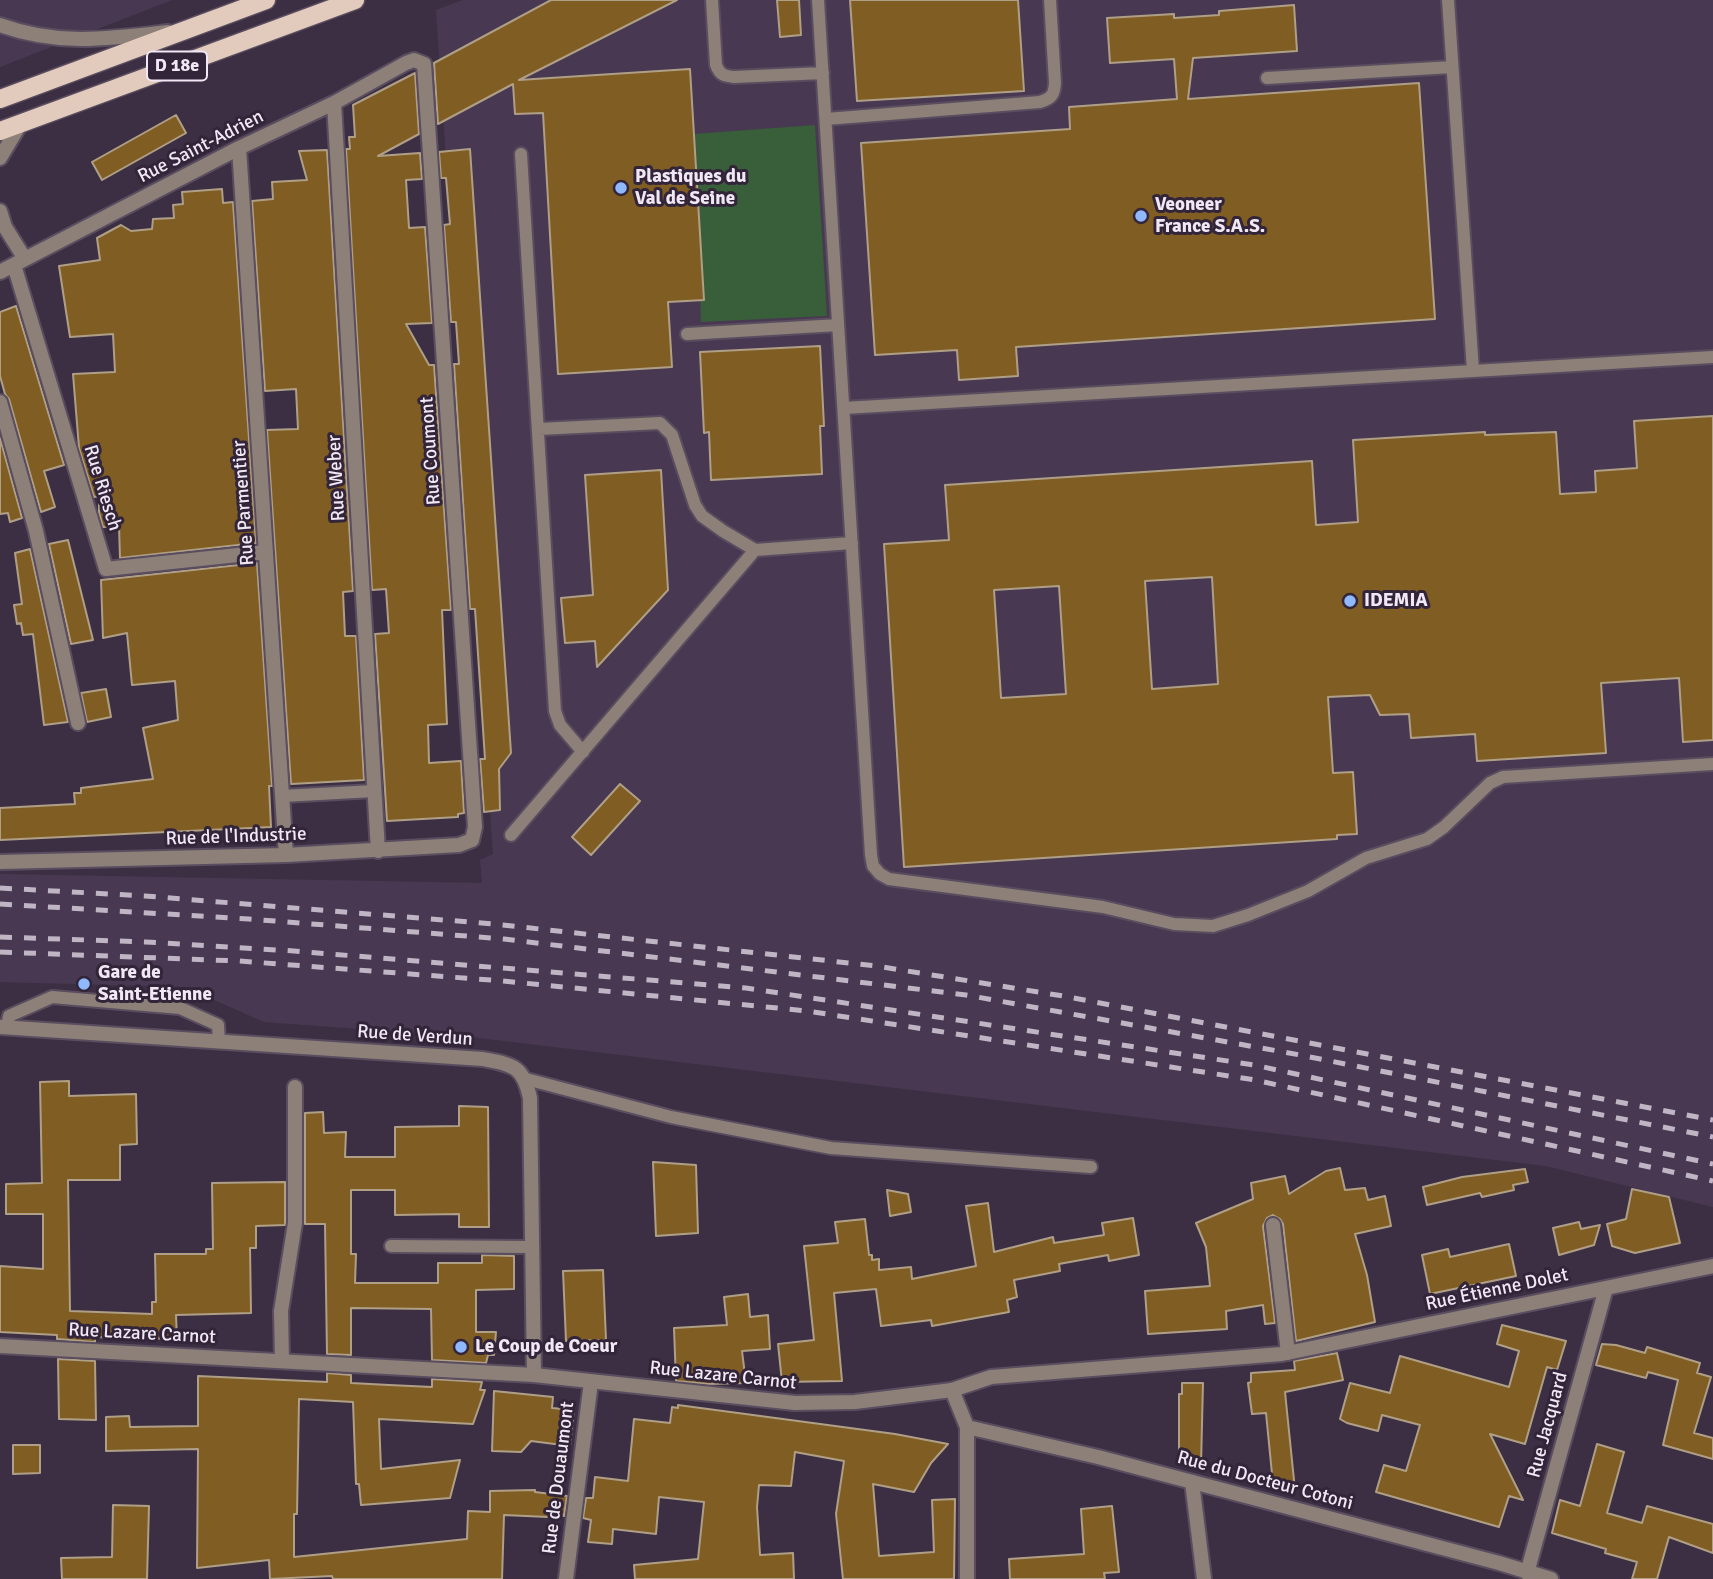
<!DOCTYPE html>
<html>
<head>
<meta charset="utf-8">
<style>
  body { margin:0 }
  canvas { display:block; background:#3d2f43 }
</style>
</head>
<body>
<canvas width="1713" height="1579"></canvas>
<script>
const g = document.querySelector('canvas').getContext('2d');
g.lineJoin = 'round';
function fillPath(path, color) { g.fillStyle = color; g.fill(path, 'evenodd'); }
function stroke(path, color, width, dash) { g.strokeStyle = color; g.lineWidth = width; g.lineCap = dash ? 'butt' : 'round'; g.setLineDash(dash || []); g.stroke(path); }
function drawText(font, color, halo, rows, align = 'center') {
  g.font = font + ' Signika,sans-serif'; g.lineWidth = 6; g.setLineDash([]); g.textBaseline = 'middle'; g.strokeStyle = halo; g.fillStyle = color; for (const [text, x, y, turn = 0] of rows) {
    g.save(); g.translate(x, y); g.rotate((+turn || 0) * Math.PI / 180); g.textAlign = isNaN(turn) ? turn : align; if (halo) g.strokeText(text, 0, 0); g.fillText(text, 0, 0); g.restore();
  }
}
fillPath(new Path2D(`
  M 0,0 L 172,0 L 0,67 Z
  M 463,0 L 1713,0 L 1713,1207 L 1546,1166 L 471,1037 L 264,1022 L 185,987 L 0,982 L 0,874 L 482,883 L 480,860 L 493,854 L 436,10 Z`), '#493851');
fillPath(new Path2D(`
  M 815,125 L 827,316 L 701,322 L 694,134 Z`), '#385e3a');
const building = new Path2D(`
  M 551,0 L 677,0 L 519,80 L 690,69 L 704,300 L 668,302 L 672,367 L 558,374 L 543,113 L 515,114 L 513,84 L 438,124 L 434,63 Z
  M 777,0 L 799,0 L 801,35 L 780,37 Z
  M 850,0 L 1018,0 L 1024,91 L 857,101 Z
  M 1294,5 L 1297,51 L 1193,58 L 1188,99 L 1419,83 L 1435,319 L 1016,347 L 1018,376 L 959,380 L 957,350 L 875,355 L 861,143 L 1070,129 L 1069,107 L 1177,99 L 1174,59 L 1110,63 L 1107,18 L 1174,14 L 1174,18 L 1219,15 L 1219,11 Z
  M 415,73 L 419,134 L 378,156 L 420,153 L 422,179 L 406,180 L 409,228 L 425,227 L 432,323 L 406,324 L 429,365 L 434,365 L 451,610 L 442,610 L 447,724 L 428,725 L 429,763 L 461,761 L 464,813 L 458,814 L 458,817 L 387,821 L 375,634 L 389,633 L 386,589 L 372,590 L 346,149 L 350,149 L 349,137 L 355,137 L 353,105 Z
  M 176,115 L 186,133 L 102,180 L 92,162 Z
  M 470,149 L 511,753 L 499,769 L 500,810 L 484,812 L 480,759 L 485,759 L 475,609 L 470,609 L 454,364 L 459,364 L 456,322 L 451,322 L 444,225 L 450,224 L 446,178 L 441,178 L 439,152 Z
  M 327,150 L 353,591 L 343,592 L 345,636 L 356,636 L 364,780 L 291,784 L 267,430 L 298,429 L 296,389 L 265,391 L 252,201 L 273,199 L 272,182 L 307,180 L 299,151 Z
  M 222,189 L 223,203 L 233,202 L 256,543 L 120,558 L 119,526 L 103,527 L 99,513 L 99,496 L 94,497 L 79,448 L 73,374 L 115,372 L 113,334 L 70,337 L 59,266 L 100,260 L 97,238 L 121,225 L 131,231 L 152,229 L 153,219 L 174,218 L 173,205 L 183,204 L 182,192 Z
  M 16,306 L 64,465 L 44,471 L 55,507 L 41,512 L 9,399 L 5,394 L 0,376 L 0,312 Z
  M 820,346 L 824,426 L 820,426 L 822,474 L 711,480 L 709,432 L 704,433 L 700,352 Z
  M 1713,416 L 1713,740 L 1683,742 L 1679,678 L 1601,683 L 1606,753 L 1477,761 L 1475,734 L 1411,738 L 1409,714 L 1380,715 L 1370,695 L 1328,697 L 1333,773 L 1353,772 L 1357,834 L 1337,835 L 1337,839 L 904,867 L 884,544 L 949,540 L 945,485 L 1312,461 L 1316,525 L 1358,522 L 1353,440 L 1485,432 L 1485,435 L 1556,432 L 1560,494 L 1596,492 L 1595,471 L 1637,468 L 1634,421 ZM 1212,577 L 1218,684 L 1152,689 L 1145,581 ZM 1059,586 L 1066,694 L 1001,698 L 994,590 Z
  M 0,438 L 22,518 L 10,522 L 8,513 L 0,514 Z
  M 661,470 L 668,590 L 597,667 L 595,641 L 565,643 L 561,598 L 593,595 L 585,475 Z
  M 68,540 L 93,640 L 71,644 L 49,544 Z
  M 30,549 L 68,722 L 44,725 L 33,634 L 23,635 L 21,623 L 17,624 L 14,605 L 22,604 L 15,553 Z
  M 257,563 L 272,786 L 269,786 L 271,827 L 0,840 L 0,808 L 75,804 L 74,793 L 81,793 L 81,788 L 153,779 L 143,728 L 178,720 L 175,681 L 132,685 L 127,633 L 103,638 L 101,580 Z
  M 106,689 L 111,717 L 87,722 L 81,693 Z
  M 620,784 L 640,801 L 591,855 L 572,837 Z
  M 69,1081 L 69,1096 L 136,1094 L 137,1144 L 120,1145 L 120,1180 L 68,1180 L 70,1311 L 152,1314 L 152,1302 L 156,1302 L 155,1254 L 206,1254 L 206,1249 L 213,1249 L 212,1183 L 285,1182 L 285,1225 L 256,1226 L 256,1248 L 250,1248 L 251,1313 L 176,1315 L 177,1339 L 95,1337 L 95,1342 L 57,1339 L 57,1335 L 0,1332 L 0,1266 L 43,1269 L 43,1214 L 6,1214 L 6,1184 L 42,1183 L 40,1082 Z
  M 459,1106 L 488,1107 L 489,1227 L 459,1227 L 459,1214 L 395,1215 L 395,1190 L 351,1190 L 351,1254 L 356,1254 L 355,1283 L 438,1283 L 438,1263 L 482,1263 L 482,1255 L 514,1256 L 514,1289 L 476,1290 L 476,1332 L 496,1332 L 494,1355 L 488,1355 L 486,1363 L 432,1360 L 431,1309 L 351,1308 L 351,1355 L 327,1354 L 325,1224 L 305,1224 L 305,1113 L 323,1112 L 324,1133 L 346,1132 L 345,1157 L 395,1157 L 395,1127 L 459,1126 Z
  M 653,1162 L 696,1165 L 698,1233 L 656,1236 Z
  M 1340,1168 L 1345,1190 L 1365,1188 L 1368,1200 L 1385,1196 L 1391,1226 L 1355,1234 L 1367,1275 L 1375,1322 L 1296,1341 L 1283,1224 L 1280,1219 L 1273,1215 L 1267,1218 L 1263,1226 L 1275,1323 L 1265,1324 L 1263,1305 L 1226,1311 L 1227,1329 L 1148,1334 L 1145,1291 L 1210,1286 L 1206,1247 L 1196,1223 L 1253,1199 L 1251,1183 L 1285,1176 L 1289,1194 L 1326,1171 Z
  M 1525,1169 L 1528,1182 L 1513,1185 L 1514,1190 L 1482,1197 L 1480,1193 L 1427,1205 L 1423,1187 L 1462,1177 Z
  M 1632,1189 L 1669,1197 L 1680,1243 L 1635,1253 L 1612,1246 L 1607,1224 L 1626,1219 Z
  M 887,1190 L 908,1194 L 911,1212 L 890,1216 Z
  M 988,1203 L 994,1252 L 1053,1237 L 1054,1243 L 1104,1235 L 1102,1223 L 1133,1218 L 1139,1255 L 1109,1261 L 1108,1255 L 1059,1264 L 1060,1271 L 1014,1280 L 1017,1297 L 1007,1300 L 1009,1312 L 932,1326 L 931,1320 L 881,1326 L 876,1289 L 834,1293 L 842,1381 L 782,1382 L 778,1344 L 814,1340 L 804,1246 L 838,1243 L 835,1222 L 865,1219 L 869,1255 L 872,1255 L 872,1260 L 879,1259 L 879,1270 L 911,1267 L 912,1279 L 976,1266 L 966,1206 Z
  M 1579,1222 L 1581,1229 L 1600,1225 L 1594,1245 L 1559,1255 L 1553,1228 Z
  M 1509,1244 L 1516,1276 L 1430,1294 L 1422,1255 L 1448,1249 L 1450,1257 Z
  M 603,1270 L 606,1340 L 566,1341 L 563,1271 Z
  M 748,1294 L 750,1317 L 768,1315 L 770,1349 L 742,1351 L 746,1383 L 708,1384 L 676,1381 L 674,1328 L 727,1325 L 724,1297 Z
  M 1502,1325 L 1566,1341 L 1557,1370 L 1547,1367 L 1525,1444 L 1490,1434 L 1523,1500 L 1509,1496 L 1499,1527 L 1376,1492 L 1384,1465 L 1406,1471 L 1420,1425 L 1382,1415 L 1378,1431 L 1347,1423 L 1340,1419 L 1350,1383 L 1390,1393 L 1400,1356 L 1509,1387 L 1519,1351 L 1497,1344 Z
  M 1602,1344 L 1616,1345 L 1645,1353 L 1647,1347 L 1700,1363 L 1697,1373 L 1711,1377 L 1694,1433 L 1713,1438 L 1713,1459 L 1663,1445 L 1678,1380 L 1648,1372 L 1646,1378 L 1596,1365 Z
  M 1337,1353 L 1343,1380 L 1285,1392 L 1295,1490 L 1273,1484 L 1266,1413 L 1252,1414 L 1248,1383 L 1251,1382 L 1251,1373 L 1295,1370 L 1294,1361 Z
  M 58,1359 L 95,1361 L 96,1420 L 59,1419 Z
  M 327,1373 L 351,1375 L 351,1383 L 389,1385 L 432,1387 L 432,1379 L 482,1382 L 480,1390 L 485,1390 L 473,1424 L 379,1419 L 381,1469 L 460,1460 L 450,1498 L 361,1505 L 359,1484 L 356,1484 L 353,1402 L 299,1399 L 297,1514 L 294,1514 L 294,1557 L 467,1539 L 468,1511 L 490,1512 L 490,1491 L 535,1490 L 535,1492 L 567,1496 L 564,1516 L 548,1513 L 548,1517 L 504,1515 L 502,1579 L 333,1579 L 332,1576 L 270,1579 L 269,1560 L 197,1568 L 198,1449 L 106,1451 L 106,1417 L 129,1416 L 130,1427 L 198,1426 L 198,1376 L 327,1382 Z
  M 1182,1383 L 1203,1383 L 1201,1465 L 1179,1460 L 1179,1394 L 1182,1394 Z
  M 494,1391 L 553,1397 L 552,1408 L 574,1410 L 570,1446 L 531,1441 L 521,1452 L 492,1451 Z
  M 678,1405 L 895,1434 L 948,1444 L 931,1463 L 914,1492 L 873,1484 L 879,1556 L 934,1552 L 932,1500 L 955,1499 L 954,1579 L 843,1579 L 836,1514 L 844,1461 L 795,1452 L 791,1486 L 759,1485 L 757,1507 L 760,1555 L 793,1553 L 794,1579 L 635,1579 L 634,1565 L 698,1559 L 704,1502 L 659,1497 L 656,1534 L 613,1529 L 612,1544 L 588,1542 L 591,1520 L 583,1518 L 586,1498 L 593,1498 L 595,1477 L 628,1481 L 634,1419 L 670,1423 L 672,1407 L 678,1408 Z
  M 1597,1444 L 1624,1452 L 1607,1513 L 1642,1523 L 1647,1506 L 1713,1524 L 1713,1553 L 1669,1537 L 1657,1579 L 1632,1579 L 1637,1562 L 1605,1553 L 1606,1549 L 1552,1533 L 1560,1500 L 1580,1506 Z
  M 13,1445 L 40,1445 L 40,1473 L 13,1474 Z
  M 113,1505 L 149,1506 L 147,1579 L 62,1579 L 61,1558 L 112,1557 Z
  M 1112,1506 L 1119,1572 L 1104,1573 L 1105,1579 L 1010,1579 L 1009,1559 L 1084,1554 L 1081,1509 Z`);
fillPath(building, '#805d23');
stroke(building, '#af9f86', 2);
const service = new Path2D(`
  M 712,0 L 716,65 C 720,75 724,76 734,77 L 823,73
  M 818,0 L 871,855 L 873,866 L 880,874 L 889,879 L 1103,907 L 1174,924 L 1213,926 L 1248,915 L 1308,891 L 1366,858 L 1427,839 L 1444,827 L 1490,783 L 1503,777 L 1713,764
  M 1448,0 L 1473,371 L 1713,357
  M 1267,78 L 1452,67
  M 826,119 L 1040,102 C 1052,98 1054,95 1055,83 L 1050,0
  M 521,154 L 555,711 L 560,725 L 583,752
  M 687,334 L 838,325
  M 844,408 L 1473,371
  M 539,429 L 660,423 L 672,435 L 695,505 L 702,516 L 723,531 L 755,550 L 852,543
  M 282,796 L 374,791
  M 511,835 L 755,550
  M 7,1028 L 9,1016 L 52,997 L 180,1008 L 218,1025 L 219,1042
  M 526,1079 L 671,1117 L 831,1148 L 1091,1167
  M 391,1246 L 531,1247`);
const minor = new Path2D(`
  M 0,25 C 58,46 108,39 168,32
  M 334,103 L 378,851
  M 239,148 L 286,855
  M 0,158 L 21,123
  M 0,211 L 5,227 L 25,259
  M 14,265 L 106,569 L 266,552
  M 0,272 L 239,148 L 334,103 L 406,63 L 414,60 L 424,64 L 475,827 L 472,840 L 459,845 L 286,855 L 0,862
  M 0,402 L 36,531 L 78,723
  M 0,1027 L 483,1059 C 514,1065 523,1066 530,1098 L 534,1375
  M 1273,1225 L 1288,1353
  M 282,1361 L 281,1311 L 295,1223 L 295,1087
  M 952,1390 L 991,1377 L 1282,1354 L 1713,1266
  M 1192,1482 L 1204,1579
  M 1527,1573 L 1606,1288
  M 566,1579 L 591,1382`);
const tertiary = new Path2D(`
  M 0,1346 L 534,1375 L 795,1403 L 855,1402 L 952,1390 L 967,1427 L 967,1579
  M 967,1427 L 1098,1457 L 1499,1563 L 1551,1579`);
const primary = new Path2D(`
  M 0,99 L 266,0
  M 0,131 L 355,0`);
stroke(service, '#5a4d5f', 16);
stroke(minor, '#5a4d5f', 18);
stroke(tertiary, '#5a4d5f', 18);
stroke(primary, '#5a4d5f', 21);
stroke(service, '#8c8079', 12);
stroke(minor, '#8c8079', 14);
stroke(tertiary, '#8c8079', 14);
stroke(primary, '#e2cbbc', 18);
stroke(new Path2D(`
  M 0,888 L 145,896 L 494,924 L 876,966 L 1063,996 L 1713,1120
  M 0,904 L 249,919 L 504,939 L 966,995 L 1300,1055 L 1713,1137
  M 0,937 L 146,942 L 294,951 L 746,988 L 1254,1065 L 1713,1164
  M 0,952 L 239,961 L 503,981 L 807,1011 L 1255,1080 L 1713,1181`), '#bfb5c4', 5, [12, 12]);
for (const [x, y, r, color] of [
  [621,188,7,"#8fb8fd"],
  [1141,216,7,"#8fb8fd"],
  [1350,601,7,"#8fb8fd"],
  [84,984,7,"#8fb8fd"],
  [461,1347,7,"#8fb8fd"]
]) { const dot = new Path2D(); dot.arc(x, y, r, 0, 2 * Math.PI); g.fillStyle = color; g.fill(dot); stroke(dot, '#332539', 2.5); }
for (const [x, y, w] of [
  [177,66,60]
]) { const box = new Path2D(); box.roundRect(x - w / 2, y - 14.5, w, 29, 5); g.fillStyle = '#332539'; g.fill(box); stroke(box, '#f1e8f5', 2); }
drawText('bold 18px', '#f1e8f5', null, [
  ["D 18e",177,66]
]);
drawText('19px', '#f1e8f5', '#332539', [
  ["Rue Saint-Adrien",201,147,-27],
  ["Rue Coumont",431,451,-94],
  ["Rue Weber",337,478,-93],
  ["Rue Riesch",102,488,73],
  ["Rue Parmentier",244,503,-94],
  ["Rue de l'Industrie",236,837,-2],
  ["Rue de Verdun",415,1036,4],
  ["Rue Étienne Dolet",1497,1290,-12],
  ["Rue Lazare Carnot",142,1334,3],
  ["Rue Lazare Carnot",723,1376,6],
  ["Rue Jacquard",1548,1425,-75],
  ["Rue de Douaumont",559,1478,-83],
  ["Rue du Docteur Cotoni",1265,1481,15]
]);
drawText('bold 19px', '#f1e8f5', '#332539', [
  ["Plastiques du",635,177],
  ["Val de Seine",635,199],
  ["Veoneer",1155,205],
  ["France S.A.S.",1155,227],
  ["IDEMIA",1364,601],
  ["Gare de",98,973],
  ["Saint-Etienne",98,995],
  ["Le Coup de Coeur",475,1347]
], 'left');
</script>
</body>
</html>
